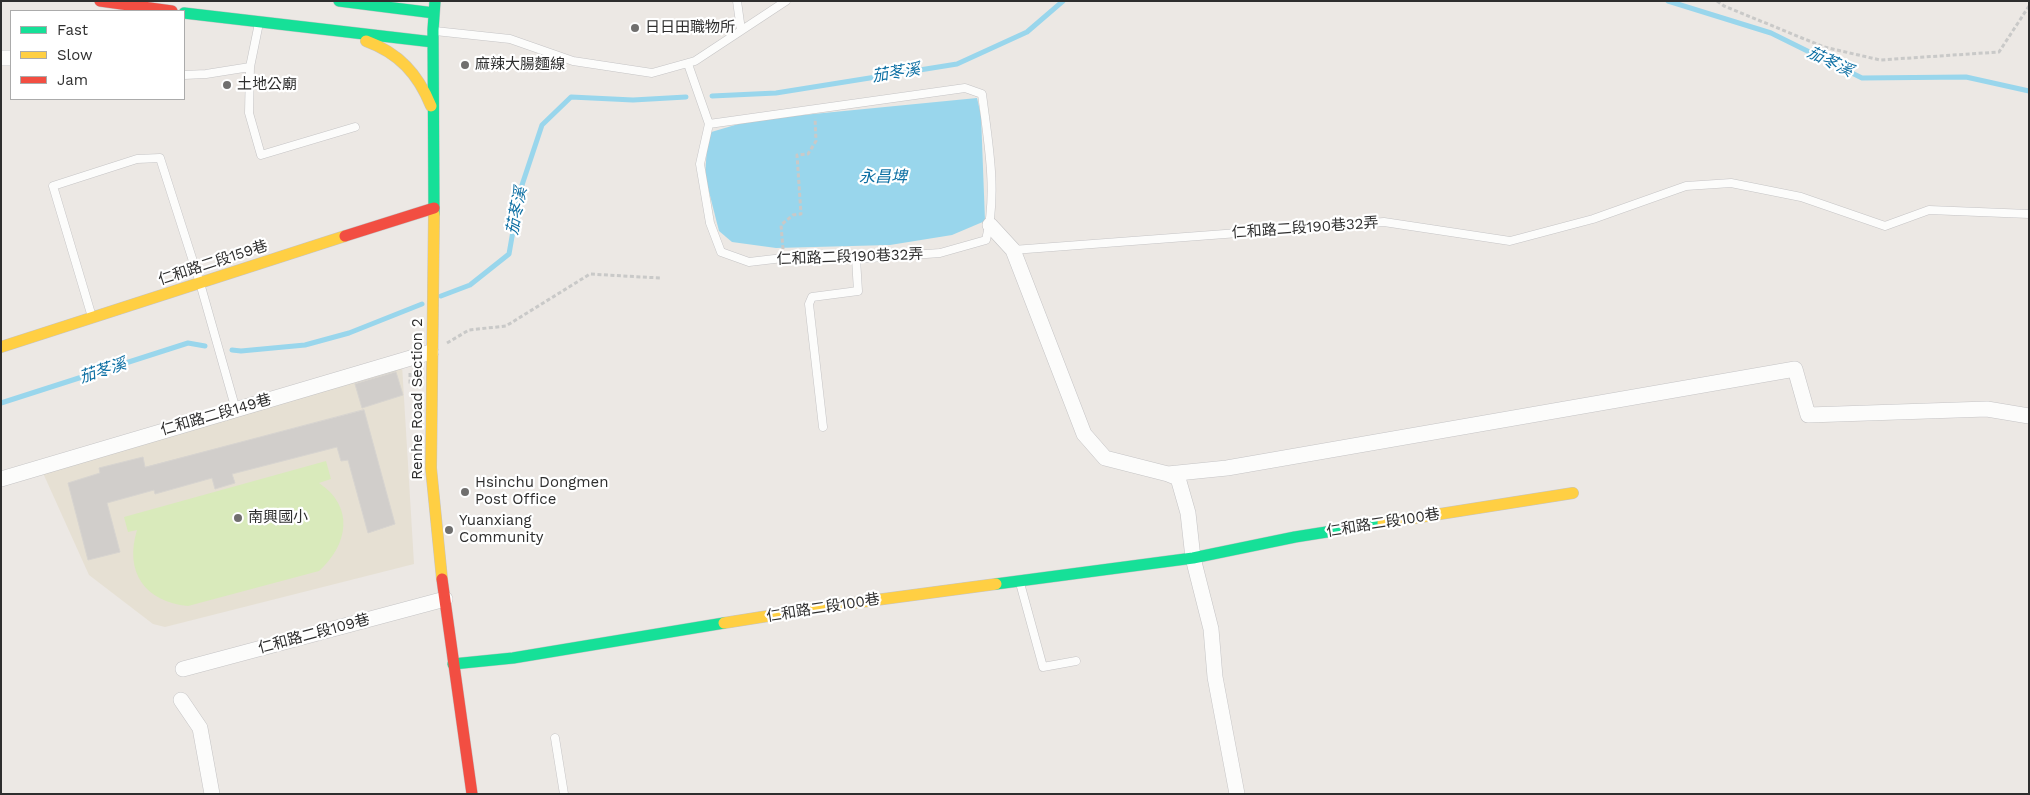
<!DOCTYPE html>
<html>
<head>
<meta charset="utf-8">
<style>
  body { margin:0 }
  #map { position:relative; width:2030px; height:795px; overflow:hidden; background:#ece8e4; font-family:"Work Sans",sans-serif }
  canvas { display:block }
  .frame { position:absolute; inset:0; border:2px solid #2e2e2e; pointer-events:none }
  .legend { position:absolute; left:10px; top:10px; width:175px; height:90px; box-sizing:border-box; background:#fff; border:1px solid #ababab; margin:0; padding:6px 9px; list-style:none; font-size:15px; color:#2e2e2e }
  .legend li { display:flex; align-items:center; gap:10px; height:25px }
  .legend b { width:25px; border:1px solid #ababab }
</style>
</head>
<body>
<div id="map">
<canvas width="2030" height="795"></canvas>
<div class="frame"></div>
<ul class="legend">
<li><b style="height:6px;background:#16e098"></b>Fast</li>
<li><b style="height:6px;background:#ffcf43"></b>Slow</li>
<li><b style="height:6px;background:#f24e42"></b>Jam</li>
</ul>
</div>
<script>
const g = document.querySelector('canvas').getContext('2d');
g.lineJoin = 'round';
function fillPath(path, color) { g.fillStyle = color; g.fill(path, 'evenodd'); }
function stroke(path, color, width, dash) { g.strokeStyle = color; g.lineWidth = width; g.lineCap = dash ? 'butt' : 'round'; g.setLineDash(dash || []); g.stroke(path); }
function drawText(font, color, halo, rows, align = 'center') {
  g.font = font + ' "Work Sans","Noto Sans TC",sans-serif'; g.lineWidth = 4.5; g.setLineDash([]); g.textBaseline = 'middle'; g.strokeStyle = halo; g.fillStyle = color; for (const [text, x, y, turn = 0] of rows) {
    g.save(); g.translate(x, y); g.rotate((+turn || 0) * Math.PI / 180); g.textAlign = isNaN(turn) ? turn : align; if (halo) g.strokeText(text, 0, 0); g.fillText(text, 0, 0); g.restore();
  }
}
fillPath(new Path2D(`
  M 402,365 L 414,564 L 165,627 L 153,624 L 89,575 L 43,473 Z`), '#e6e0d3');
fillPath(new Path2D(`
  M 326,461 L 331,479 L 319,483 C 355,507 348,545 319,571 L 188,606 C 145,602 124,572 137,530 L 128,532 L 124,517 Z`), '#d9eabb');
fillPath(new Path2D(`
  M 977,98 L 981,115 L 985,221 L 952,235 L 890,245 L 776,248 L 732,242 L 719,231 L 705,176 L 708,133 L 752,120 Z`), '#99d6ec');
stroke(new Path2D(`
  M 1668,1 L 1771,33 L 1862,78 L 1966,77 L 2029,91
  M 712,96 L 776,93 L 957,64 L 1027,32 L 1063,1
  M 441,296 L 470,285 L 509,254 L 520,191 L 542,125 L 571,97 L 633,100 L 686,97
  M 232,350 L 241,351 L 305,345 L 349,333 L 422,304
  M 1,403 L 188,343 L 205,346`), '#99d6ec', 5);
const building = new Path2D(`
  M 396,372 L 403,395 L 362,408 L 355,384 Z
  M 364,410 L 395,524 L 368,533 L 348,460 L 341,461 L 337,447 L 232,474 L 235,483 L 215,489 L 212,478 L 155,494 L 154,490 L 107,503 L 120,552 L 88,560 L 68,483 L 100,473 L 99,468 L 143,457 L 145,467 Z`);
fillPath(building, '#d1cecb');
stroke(building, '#d7d4d0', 1);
const lane = new Path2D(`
  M 737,1 L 741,30
  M 259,23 L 250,67 L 249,113 L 261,155 L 355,127
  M 435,31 L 510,39 L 573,61 L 652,73 L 695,61 L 786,1
  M 688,64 L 709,124
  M 184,75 L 206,74 L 250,67
  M 965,88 L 982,94 C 988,142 998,193 986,240 L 940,253 L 856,259 L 783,258 L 749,262 L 721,252 L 710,223 L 700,164 L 709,124 Z
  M 1013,250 L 1384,222 L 1510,241 L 1593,219 L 1686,186 L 1731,183 L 1801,197 L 1885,226 L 1929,210 L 2029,214
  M 92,317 L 53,186 L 137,159 L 160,158 L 200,283 L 236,410
  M 823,427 L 809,304 L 812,297 L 858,291 L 856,259
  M 1020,583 L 1043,667 L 1076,661
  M 555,738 L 564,794`);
const street = new Path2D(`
  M 1,58 L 11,58
  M 990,225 L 1013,250 L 1084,434 L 1105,458 L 1168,474 L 1178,478 L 1188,513 L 1193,558 L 1211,629 L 1215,677 L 1237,794
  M 1168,474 L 1227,468 L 1795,369 L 1808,415 L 1987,409 L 2029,416
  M 1,479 L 431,352
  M 183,669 L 445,599
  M 181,700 L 200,728 L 212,794`);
const fast = new Path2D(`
  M 339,1 L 434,13
  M 184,13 L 433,42
  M 434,214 L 433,30 L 435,1
  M 996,584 L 1193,558 L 1295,537 L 1383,523
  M 453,664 L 513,658 L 724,623`);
const slow = new Path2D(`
  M 366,41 C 399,53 418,74 431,106
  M 434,214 L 431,468 L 442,579
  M 1,347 L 345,236
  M 1383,523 L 1573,493
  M 724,623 L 831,606 L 996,584`);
const jam = new Path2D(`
  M 100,1 L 172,11
  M 345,236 L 434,208
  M 442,579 L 472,794`);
stroke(lane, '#c5c4c5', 9);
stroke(street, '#c5c4c5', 16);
stroke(fast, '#c5c4c5', 12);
stroke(slow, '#c5c4c5', 12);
stroke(jam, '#c5c4c5', 12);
stroke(new Path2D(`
  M 1717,1 L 1724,6 L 1824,47 L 1880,60 L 1999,52 L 2029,6
  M 783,249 L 781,225 L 793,215 L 801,214 L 797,155 L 808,154 L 816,141 L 815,118
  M 447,343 L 469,330 L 506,326 L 590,274 L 660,278
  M 410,373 L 410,384 L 416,384`), '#c9c9c8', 3, [4, 2.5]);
stroke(lane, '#fcfcfb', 8);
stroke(street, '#fcfcfb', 15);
stroke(fast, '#16e098', 11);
stroke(slow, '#ffcf43', 11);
stroke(jam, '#f24e42', 11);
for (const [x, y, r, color] of [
  [635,28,5,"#706f6e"],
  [465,65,5,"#706f6e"],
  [227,85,5,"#706f6e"],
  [465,492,5,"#706f6e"],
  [238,518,5,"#706f6e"],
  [449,530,5,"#706f6e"]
]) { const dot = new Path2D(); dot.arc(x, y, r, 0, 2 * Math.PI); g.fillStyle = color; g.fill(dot); stroke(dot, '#fff', 2); }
drawText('15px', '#2e2e2e', '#fff', [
  ["日日田職物所",645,28],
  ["麻辣大腸麵線",475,65],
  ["土地公廟",237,85],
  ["Hsinchu Dongmen",475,483],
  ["Post Office",475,500],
  ["南興國小",248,518],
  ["Yuanxiang",459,521],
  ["Community",459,538]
], 'left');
drawText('15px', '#2e2e2e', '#fff', [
  ["仁和路二段190巷32弄",1305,228,-4],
  ["仁和路二段190巷32弄",850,257,-2],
  ["仁和路二段159巷",213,263,-18],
  ["Renhe Road Section 2",418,399,-90],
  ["仁和路二段149巷",216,415,-16],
  ["仁和路二段100巷",1383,523,-9],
  ["仁和路二段100巷",823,608,-9],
  ["仁和路二段109巷",314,634,-15]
]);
drawText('italic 16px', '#0d6fa3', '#fff', [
  ["茄苳溪",1830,62,26],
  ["茄苳溪",896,73,-9],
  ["永昌埤",883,177],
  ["茄苳溪",517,211,-79],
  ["茄苳溪",103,371,-18]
]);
</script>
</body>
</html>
